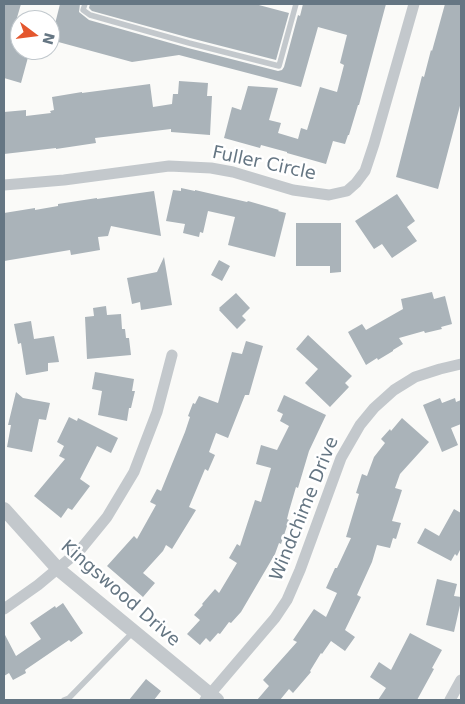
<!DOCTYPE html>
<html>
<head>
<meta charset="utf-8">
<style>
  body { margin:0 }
  #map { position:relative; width:465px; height:704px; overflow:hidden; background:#fafaf8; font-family:"DejaVu Sans",sans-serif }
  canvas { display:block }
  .frame { position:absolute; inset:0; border:5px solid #657683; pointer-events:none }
  .north { position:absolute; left:10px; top:10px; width:50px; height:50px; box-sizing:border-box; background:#fff; border:1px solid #c1c8cd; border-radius:50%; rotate:105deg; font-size:14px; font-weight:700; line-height:20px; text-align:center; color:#657683 }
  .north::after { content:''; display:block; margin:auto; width:18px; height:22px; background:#e4572e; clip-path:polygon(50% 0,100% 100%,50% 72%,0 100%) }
</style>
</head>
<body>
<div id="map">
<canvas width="465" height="704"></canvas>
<div class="frame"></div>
<div class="north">N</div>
</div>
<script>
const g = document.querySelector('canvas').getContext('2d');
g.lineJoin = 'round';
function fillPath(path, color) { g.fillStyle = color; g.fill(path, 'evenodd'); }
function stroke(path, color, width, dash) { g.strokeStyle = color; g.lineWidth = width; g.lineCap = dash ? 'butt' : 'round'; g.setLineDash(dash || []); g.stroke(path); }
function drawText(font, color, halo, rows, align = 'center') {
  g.font = font + ' "DejaVu Sans",sans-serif'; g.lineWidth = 5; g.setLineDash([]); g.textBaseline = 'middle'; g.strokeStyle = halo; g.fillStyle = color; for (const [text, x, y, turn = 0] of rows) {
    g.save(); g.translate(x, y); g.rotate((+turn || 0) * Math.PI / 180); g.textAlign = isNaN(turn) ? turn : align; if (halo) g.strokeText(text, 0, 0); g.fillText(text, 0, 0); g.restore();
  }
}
fillPath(new Path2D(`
  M 4,4 L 21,4 L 11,38 L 20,41 L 20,50 L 30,50 L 21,83 L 4,78 Z
  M 60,4 L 80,4 L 79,12 L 89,20 L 188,48 L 278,71 L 282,70 L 284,67 L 298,15 L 300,16 L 303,4 L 386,4 L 359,105 L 358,105 L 349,135 L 348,135 L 345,144 L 333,141 L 326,164 L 287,153 L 287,152 L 261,145 L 260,148 L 224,138 L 232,107 L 241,110 L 248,86 L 278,88 L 269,120 L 281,123 L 278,133 L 298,139 L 301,128 L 307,130 L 320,87 L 337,92 L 344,65 L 340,63 L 347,35 L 318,27 L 301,87 L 179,55 L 132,62 L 51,40 Z
  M 90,4 L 255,4 L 289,13 L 276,60 L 190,38 L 92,11 L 89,8 Z
  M 445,4 L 461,4 L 461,102 L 438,189 L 396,177 L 422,76 L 424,77 L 431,50 L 432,51 Z
  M 179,81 L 208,83 L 207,96 L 212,96 L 210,135 L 171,132 L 171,129 L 95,138 L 96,143 L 56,149 L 56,148 L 4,154 L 4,112 L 26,110 L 26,116 L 51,113 L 50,111 L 54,110 L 52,97 L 82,92 L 82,93 L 150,84 L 153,107 L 172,104 L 173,94 L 178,94 Z
  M 181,188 L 195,191 L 195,190 L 247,202 L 248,201 L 279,210 L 278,211 L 286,213 L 275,257 L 228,245 L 235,217 L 208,211 L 203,233 L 200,232 L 199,237 L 183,233 L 185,224 L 166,221 L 173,190 L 181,191 Z
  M 154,191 L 161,236 L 111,226 L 108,236 L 98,237 L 100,250 L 71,255 L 70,250 L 4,261 L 4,213 L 35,208 L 35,210 L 58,206 L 58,204 L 97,198 L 97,199 Z
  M 397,194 L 415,221 L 407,227 L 417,241 L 392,258 L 382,244 L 374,249 L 355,221 Z
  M 296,223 L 341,223 L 341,272 L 330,273 L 330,266 L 296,266 Z
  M 164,257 L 172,305 L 141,310 L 140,302 L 132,304 L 127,278 L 157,272 Z
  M 219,260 L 230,266 L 222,281 L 211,275 Z
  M 432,292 L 434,299 L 445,296 L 452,324 L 441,327 L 442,329 L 425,333 L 424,331 L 399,338 L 403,344 L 393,350 L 393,351 L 378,360 L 377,358 L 366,365 L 348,332 L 362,324 L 366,330 L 403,309 L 401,299 Z
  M 236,293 L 250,308 L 242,316 L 246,320 L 237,329 L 219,310 L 220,309 L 219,308 Z
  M 106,306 L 107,315 L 121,314 L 122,329 L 125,329 L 126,338 L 129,338 L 131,355 L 87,359 L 85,317 L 94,316 L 93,308 Z
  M 31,321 L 34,339 L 54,336 L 59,362 L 48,363 L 48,371 L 26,375 L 21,343 L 18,344 L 14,324 Z
  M 308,335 L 352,376 L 345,383 L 349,387 L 330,407 L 305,383 L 318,369 L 296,349 Z
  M 246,341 L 263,346 L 249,395 L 245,395 L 228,438 L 216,433 L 209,452 L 215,455 L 208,471 L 205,469 L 189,507 L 196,510 L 172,549 L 166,545 L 163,551 L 143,573 L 155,583 L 143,597 L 107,566 L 134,536 L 137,539 L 156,505 L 150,502 L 157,489 L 161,491 L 185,432 L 190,417 L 188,416 L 193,403 L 195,404 L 199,396 L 218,403 L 232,352 L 242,354 Z
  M 95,372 L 134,379 L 132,391 L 135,391 L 131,408 L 129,408 L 127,421 L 98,415 L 102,391 L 92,389 Z
  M 16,392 L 23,398 L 50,403 L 46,420 L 39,419 L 32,452 L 7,447 L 11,425 L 8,425 Z
  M 284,395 L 326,415 L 309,451 L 298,488 L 296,487 L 289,511 L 287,519 L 289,520 L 281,544 L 279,543 L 275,554 L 241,612 L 231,623 L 229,622 L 220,634 L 218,633 L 210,642 L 206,638 L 200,645 L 187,634 L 200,620 L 194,615 L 203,605 L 202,604 L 215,589 L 219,593 L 237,563 L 229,558 L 237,544 L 240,546 L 255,500 L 261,502 L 271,468 L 256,464 L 261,445 L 277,450 L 289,426 L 280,421 L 283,414 L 277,411 Z
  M 440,398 L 442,403 L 455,398 L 456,402 L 461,400 L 461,424 L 451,428 L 458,445 L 442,452 L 423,405 Z
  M 69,417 L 77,421 L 78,418 L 118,438 L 111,453 L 97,446 L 80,479 L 90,486 L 72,510 L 68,508 L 61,518 L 34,496 L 65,459 L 59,456 L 64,446 L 57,442 Z
  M 402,418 L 429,442 L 400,474 L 395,488 L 402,490 L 392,521 L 401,523 L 396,539 L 393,538 L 390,548 L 377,545 L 372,562 L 357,595 L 361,597 L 345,630 L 355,637 L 345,651 L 331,641 L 322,654 L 321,653 L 310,671 L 311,672 L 293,693 L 289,689 L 280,700 L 257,700 L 269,686 L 263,680 L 297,642 L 293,640 L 314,609 L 326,617 L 337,593 L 326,588 L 335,568 L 337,568 L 351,538 L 346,537 L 359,494 L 356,493 L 362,474 L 367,476 L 374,457 L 385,443 L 381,439 L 390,429 L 391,431 Z
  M 454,509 L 461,513 L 461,548 L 457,556 L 455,554 L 451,561 L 417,543 L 425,528 L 439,536 Z
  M 437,579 L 457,584 L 454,596 L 461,597 L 461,601 L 454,632 L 426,625 Z
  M 63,603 L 83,633 L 71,642 L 69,640 L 25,670 L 26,673 L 13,680 L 9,673 L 4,676 L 4,633 L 16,656 L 41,639 L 30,623 L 55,606 L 56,608 Z
  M 410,633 L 442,650 L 432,668 L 434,669 L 417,700 L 378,700 L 386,688 L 370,677 L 379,662 L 391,670 Z
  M 146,679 L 161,691 L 154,700 L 129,700 Z`), '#aab3b9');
stroke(new Path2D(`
  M 85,4 L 83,10 L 90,15 L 189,43 L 279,66 L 296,4
  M 64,700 L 69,698 L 134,631`), '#c3c8cc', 5.5);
stroke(new Path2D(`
  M 4,185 L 64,180 L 169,166 L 211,168 L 233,172 L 293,190 L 329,195 L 347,191 L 356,183 L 365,171 L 374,144 L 414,4
  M 4,609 L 38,585 L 80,550 L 107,517 L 134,472 L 157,412 L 172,355
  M 205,700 L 275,618 L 287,600 L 300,570 L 341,458 L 360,425 L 374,408 L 394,390 L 415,377 L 440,369 L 461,364
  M 450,700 L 461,680`), '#c3c8cc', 11);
stroke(new Path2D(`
  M 4,509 L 58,569 L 217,700`), '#c3c8cc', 14);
drawText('18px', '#657683', '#fff', [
  ["Fuller Circle",264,164,12],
  ["Windchime Drive",305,509,-68],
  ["Kingswood Drive",120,594,41]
]);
</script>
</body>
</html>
